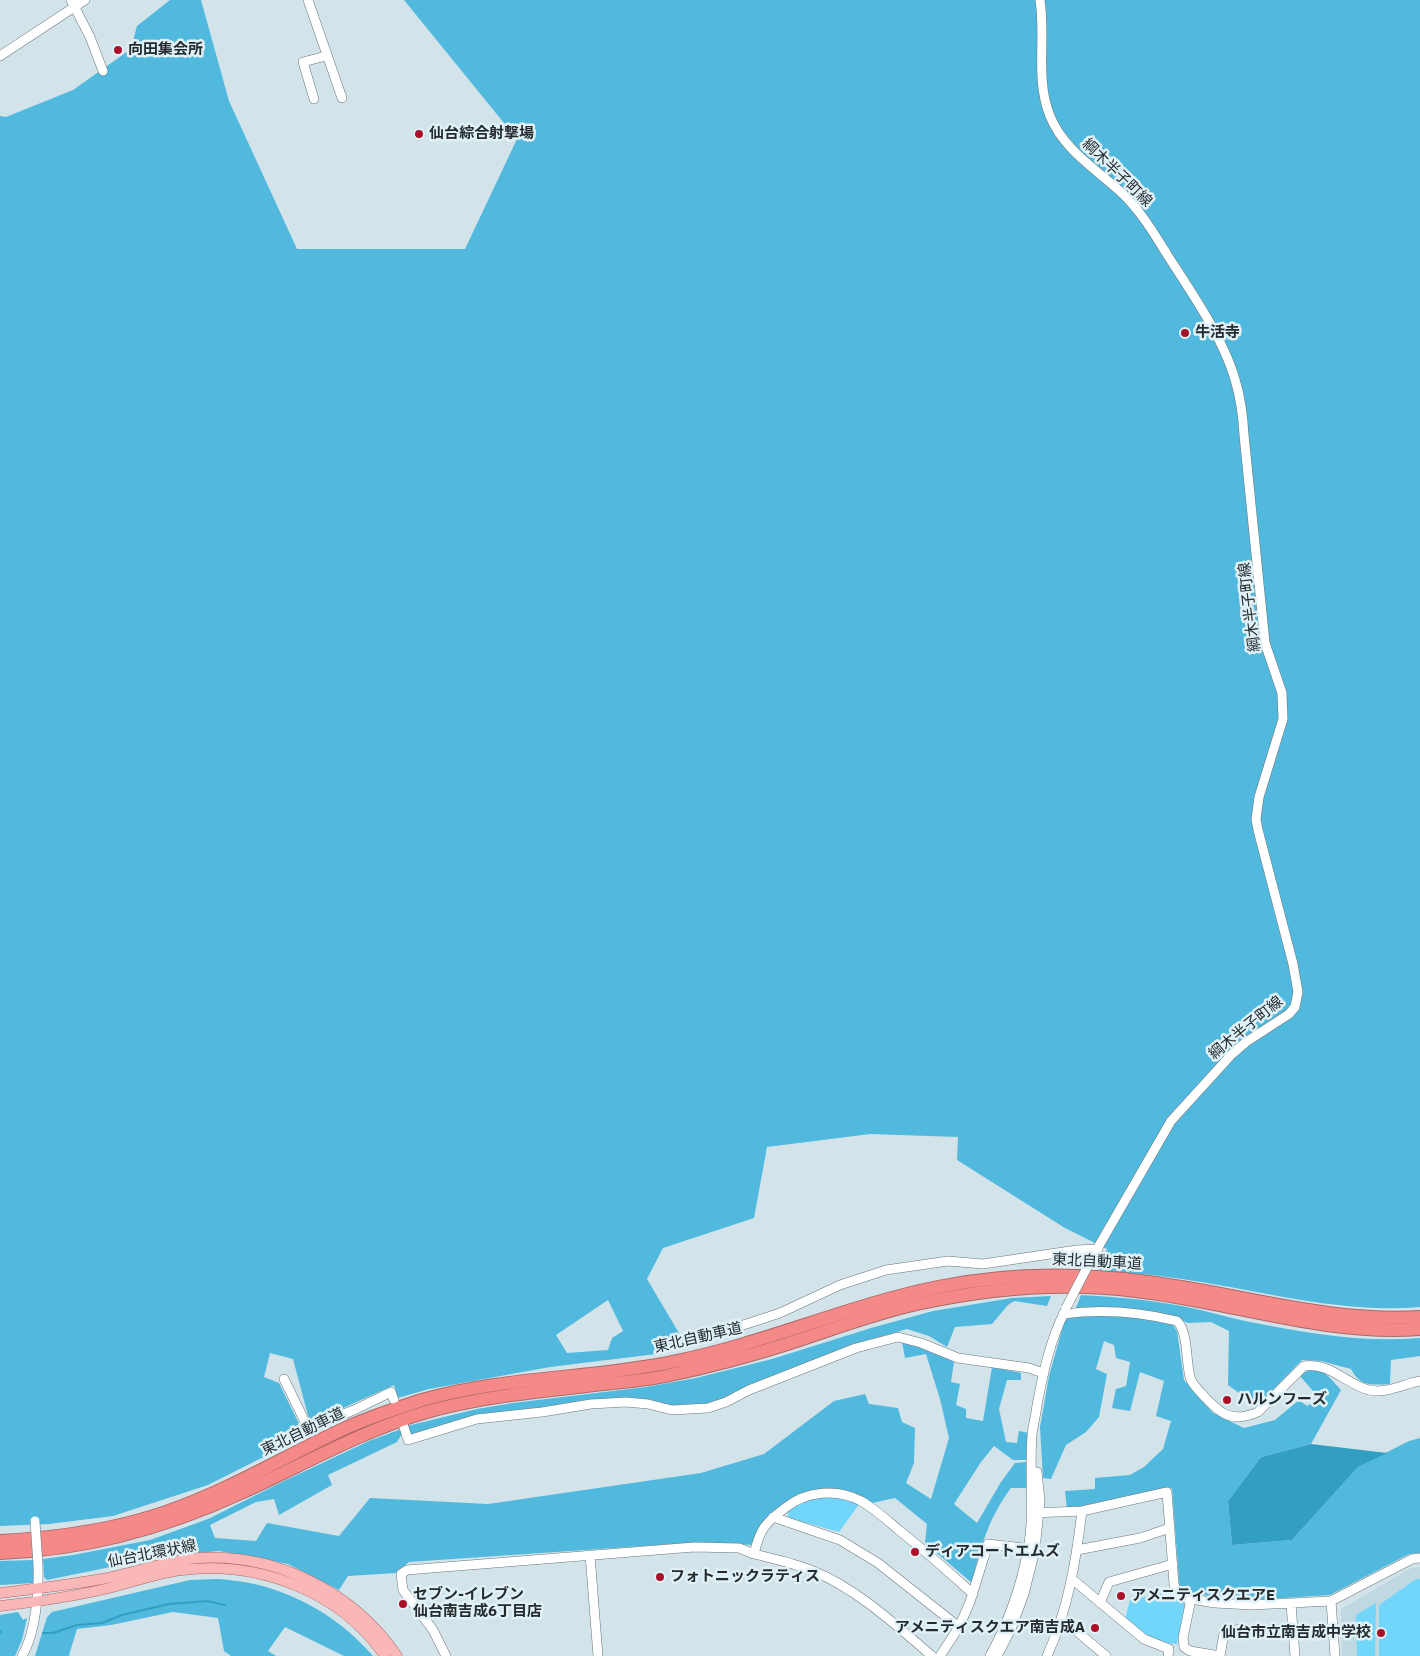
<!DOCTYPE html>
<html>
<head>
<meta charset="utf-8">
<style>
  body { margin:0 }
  canvas { display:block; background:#d2e3ea }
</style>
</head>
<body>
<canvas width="1420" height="1656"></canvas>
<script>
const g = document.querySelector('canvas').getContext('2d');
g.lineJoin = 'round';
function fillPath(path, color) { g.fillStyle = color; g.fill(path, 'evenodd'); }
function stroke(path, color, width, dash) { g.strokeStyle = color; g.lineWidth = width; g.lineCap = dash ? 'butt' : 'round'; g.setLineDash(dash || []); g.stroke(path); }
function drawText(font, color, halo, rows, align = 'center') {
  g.font = font + ' "IBM Plex Sans","Noto Sans JP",sans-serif'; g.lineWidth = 5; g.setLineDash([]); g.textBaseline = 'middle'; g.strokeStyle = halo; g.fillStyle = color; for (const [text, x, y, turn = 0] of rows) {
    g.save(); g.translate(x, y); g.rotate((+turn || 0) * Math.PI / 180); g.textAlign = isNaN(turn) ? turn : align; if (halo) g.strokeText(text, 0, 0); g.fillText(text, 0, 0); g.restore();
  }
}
fillPath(new Path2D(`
  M 1420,1567 L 1420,1656 L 1342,1656 L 1341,1609 L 1411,1568 Z`), '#c0d8e2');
fillPath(new Path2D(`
  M 830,1495 L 860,1503 L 839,1532 L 789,1518 L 787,1511 C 801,1502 813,1496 830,1495 Z
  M 1416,1579 L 1420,1579 L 1420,1656 L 1379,1656 L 1379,1605 Z
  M 1173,1591 L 1177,1598 L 1185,1605 L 1177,1644 C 1156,1644 1142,1632 1125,1619 L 1130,1600 Z
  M 1376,1603 L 1375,1656 L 1357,1656 L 1356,1615 Z`), '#72d6fb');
fillPath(new Path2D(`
  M 170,0 L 201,0 L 229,101 L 297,249 L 465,249 L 517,139 L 404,0 L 1420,0 L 1420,1307 C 1337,1314 1256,1289 1175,1278 C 1150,1274 1125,1273 1099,1270 L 1107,1249 L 1065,1228 L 957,1160 L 958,1137 L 870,1134 L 767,1147 L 754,1218 L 663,1248 L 647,1279 L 686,1345 L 656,1354 L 550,1367 L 429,1389 L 398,1398 L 394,1385 L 310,1423 L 293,1359 L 270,1353 L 264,1377 L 279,1383 L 305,1436 L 208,1485 L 113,1516 L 49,1524 L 0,1526 L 0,116 L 6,117 L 73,90 L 131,49 L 137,26 ZM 608,1300 L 623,1331 L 612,1338 L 608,1350 L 567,1353 L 556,1335 Z
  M 1081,1295 C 1113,1297 1144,1299 1176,1305 C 1201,1309 1225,1317 1250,1322 C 1306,1333 1363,1343 1420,1338 L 1420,1356 L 1391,1360 L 1390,1384 C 1373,1385 1360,1387 1351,1369 L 1321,1361 L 1302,1360 L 1257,1406 L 1228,1385 L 1229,1331 L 1211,1322 L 1188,1323 L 1168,1314 L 1075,1310 Z
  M 1051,1296 L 1047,1306 L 1014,1301 L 1008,1305 L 992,1324 L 955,1327 L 947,1347 L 929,1336 L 907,1329 L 854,1345 L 713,1403 L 674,1408 L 657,1404 L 554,1408 L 415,1435 L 409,1434 L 407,1426 L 477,1409 L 513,1403 L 646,1387 L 696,1378 L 772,1359 L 871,1328 L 933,1311 L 1012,1298 Z
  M 1086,1314 L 1155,1319 L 1172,1324 L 1177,1331 L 1184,1380 L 1213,1413 L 1244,1428 L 1275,1420 L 1299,1400 L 1307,1406 L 1319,1398 L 1300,1376 C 1318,1360 1329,1377 1341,1390 L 1311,1444 L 1261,1457 L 1228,1501 L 1232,1545 L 1292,1540 L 1358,1467 L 1409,1441 L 1420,1438 L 1420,1553 L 1409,1554 L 1330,1595 L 1253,1600 L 1180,1593 L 1172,1488 L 1067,1510 L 1065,1491 L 1095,1489 L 1095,1478 L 1130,1475 L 1144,1467 L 1163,1449 L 1171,1421 L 1156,1416 L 1164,1381 L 1140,1372 L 1130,1411 L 1112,1408 L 1116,1389 L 1126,1386 L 1130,1362 L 1116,1358 L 1114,1345 L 1104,1341 L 1096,1369 L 1107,1374 L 1099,1417 L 1086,1432 L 1066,1445 L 1051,1479 L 1043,1478 L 1040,1427 L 1049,1376 L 1065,1319 Z
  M 902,1342 L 924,1347 L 954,1362 L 951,1382 L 960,1384 L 956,1405 L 966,1409 L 966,1418 L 983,1421 L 992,1367 L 1021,1373 L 1021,1380 L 1007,1380 L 999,1409 L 1006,1442 L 1017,1443 L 1019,1431 L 1029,1433 L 1027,1460 L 1013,1460 L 994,1446 L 981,1462 L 954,1504 L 977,1523 L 1001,1482 L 1015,1463 L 1026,1462 L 1026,1488 L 1011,1488 C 989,1517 980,1548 972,1583 L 925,1543 L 927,1524 L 895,1498 L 872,1503 L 861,1496 L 819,1489 L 793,1499 L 769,1515 L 751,1545 L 703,1542 L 409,1562 L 396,1573 L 348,1576 L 339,1590 L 288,1564 L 219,1551 L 159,1557 L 47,1580 L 44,1577 L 43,1559 L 73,1555 L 150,1540 L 208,1519 L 284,1481 L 369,1441 L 401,1429 L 402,1434 L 397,1442 L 328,1475 L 332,1485 L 279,1515 L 274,1499 L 256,1502 L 210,1525 L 215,1538 L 256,1541 L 267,1523 L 339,1536 L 370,1498 L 488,1504 L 701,1473 L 764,1454 L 834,1401 L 865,1394 L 869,1404 L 898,1408 L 902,1422 L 915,1428 L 914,1463 L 906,1483 L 931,1499 L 949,1438 L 940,1399 L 926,1354 L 905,1358 Z
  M 33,1560 L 33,1583 L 0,1585 L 0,1561 Z
  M 190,1580 C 203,1580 216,1578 229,1580 C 284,1585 337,1614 373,1656 L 344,1656 L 285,1627 L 268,1651 L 276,1656 L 231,1656 L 224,1651 L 218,1618 L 173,1612 L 111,1625 L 77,1629 L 69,1655 L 70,1656 L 35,1656 L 47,1617 L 52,1612 Z
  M 18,1612 L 23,1620 L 27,1618 L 22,1640 L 15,1656 L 0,1656 L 0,1615 Z`), '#51b9dd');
fillPath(new Path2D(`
  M 1311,1444 L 1387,1453 L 1358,1467 L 1292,1540 L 1232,1545 L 1228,1501 L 1261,1457 Z`), '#329fc2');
stroke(new Path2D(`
  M 0,1631 L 1,1632
  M 43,1633 L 53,1633 L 77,1625 L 102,1623 L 122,1615 L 169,1604 L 207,1601 L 225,1605`), '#329fc2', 2);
const minor = new Path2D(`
  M 71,0 L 90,37 L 103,71
  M 308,0 L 342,98
  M 1040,0 C 1046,38 1035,80 1050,116 C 1064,151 1098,170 1124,195 C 1142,213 1155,235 1168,256 C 1192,293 1225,341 1236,383 C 1241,400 1243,417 1244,435 L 1265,643 L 1282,693 L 1283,719 L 1259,797 L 1256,819 L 1258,830 L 1293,964 L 1298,992 L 1295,1007 L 1289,1014 L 1246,1042 L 1232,1054 L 1171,1121 L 1093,1256
  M 0,56 L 85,0
  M 314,99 L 303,62 L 326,56
  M 1063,1314 C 1100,1309 1140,1312 1177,1321 C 1188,1331 1186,1362 1190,1377 C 1191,1383 1197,1388 1201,1393 C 1219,1413 1231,1424 1258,1412 L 1304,1366 C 1330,1362 1346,1384 1369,1390 C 1386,1394 1404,1384 1420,1381
  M 731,1329 L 780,1313 L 840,1285 L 886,1270 L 948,1261 L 983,1264 L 1077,1250 L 1098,1249
  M 284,1379 L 308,1428 L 354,1410 L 391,1392 L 394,1400
  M 404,1427 L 408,1440 L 477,1419 L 542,1412 L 591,1404 L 626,1402 L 648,1404 L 672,1410 L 708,1408 L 726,1402 L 749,1390 L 856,1348 L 898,1337 L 921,1343 L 958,1358 L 1029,1368 L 1043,1373
  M 1032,1513 L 1082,1511 L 1167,1492 L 1174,1584 L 1177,1594 L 1185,1598 L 1215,1603 L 1252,1605 L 1331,1601 L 1412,1559 L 1420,1558
  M 773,1517 L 840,1540 L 878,1563 L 959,1627
  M 1077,1550 L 1140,1538 L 1170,1528
  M 590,1555 L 598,1656
  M 1072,1579 L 1144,1639 L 1169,1649 L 1168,1656
  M 1191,1599 L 1183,1638 L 1184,1647 L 1190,1651 L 1220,1656
  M 1331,1601 L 1335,1656
  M 1100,1603 L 1109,1582 L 1173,1564
  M 1291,1604 L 1295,1656
  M 1061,1618 L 1106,1656
  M 22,1656 C 36,1633 39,1591 38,1565
  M 446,1656 L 433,1630 L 403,1590 L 401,1574 L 407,1570 L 694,1547 L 739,1548 L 754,1554
  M 932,1656 C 897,1626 856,1588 813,1571 C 795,1563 774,1559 754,1554 C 760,1529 765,1523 785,1508 C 806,1491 837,1488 861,1501 C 875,1509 888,1521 900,1531 C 925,1551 949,1572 973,1594
  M 940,1656 L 959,1627 L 970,1602 L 988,1544 L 1032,1549
  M 990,1656 C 1008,1623 1021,1587 1028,1549 C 1035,1511 1029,1473 1032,1435 C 1033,1425 1036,1415 1037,1405 C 1043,1374 1050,1340 1065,1311
  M 997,1656 L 1011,1629 L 1024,1594 L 1035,1550 L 1040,1500 L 1037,1472
  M 1047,1656 C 1068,1610 1076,1561 1082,1511
  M 1220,1656 L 1224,1633 L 1239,1629 L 1293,1629`);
const major = new Path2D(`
  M 0,1593 C 34,1589 68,1585 102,1579 C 134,1573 165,1561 198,1558 C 276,1553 354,1592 397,1656
  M 0,1606 C 35,1602 70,1597 105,1589 C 130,1583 156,1573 182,1570 C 259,1561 340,1591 385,1656`);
const highway = new Path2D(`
  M 0,1541 C 56,1538 114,1530 166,1512 C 227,1491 282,1458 339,1431 C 366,1418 394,1409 422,1400 C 505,1376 593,1379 677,1361 C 766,1343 849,1305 938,1287 C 1020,1270 1105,1273 1187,1288 C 1264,1301 1341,1322 1420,1317
  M 0,1553 C 84,1550 165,1528 241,1493 C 301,1466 359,1432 423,1413 C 481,1396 544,1391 604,1384 C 626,1382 648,1380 670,1375 C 708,1367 746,1357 784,1345 C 828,1331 872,1314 917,1304 C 989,1288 1064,1282 1136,1291 C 1232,1302 1323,1336 1420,1329`);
stroke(minor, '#68777d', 10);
stroke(major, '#ac6868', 11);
stroke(highway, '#ac6868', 14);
stroke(minor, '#fff', 9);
stroke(major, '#f9b8b7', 10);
stroke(highway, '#f58987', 12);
const minorBridge = new Path2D(`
  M 1066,1308 L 1093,1256
  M 35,1521 L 38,1565`);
stroke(minorBridge, '#68777d', 10, []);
stroke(minorBridge, '#fff', 9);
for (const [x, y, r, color] of [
  [118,50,5,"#a81129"],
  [419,134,5,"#a81129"],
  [1185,333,5,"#a81129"],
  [1227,1400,5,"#a81129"],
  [915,1552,5,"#a81129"],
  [660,1577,5,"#a81129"],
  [1121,1596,5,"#a81129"],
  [403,1604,5,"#a81129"],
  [1095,1628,5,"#a81129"],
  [1381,1633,5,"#a81129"]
]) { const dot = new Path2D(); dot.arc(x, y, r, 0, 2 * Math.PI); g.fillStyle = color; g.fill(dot); stroke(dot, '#dff0f7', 2); }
drawText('bold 15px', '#252b2d', '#dff0f7', [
  ["向田集会所",128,50],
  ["仙台綜合射撃場",429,134],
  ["牛活寺",1195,333],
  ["ハルンフーズ",1237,1400],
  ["ディアコートエムズ",925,1552],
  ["フォトニックラティス",670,1577],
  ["セブン-イレブン",413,1595],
  ["仙台南吉成6丁目店",413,1612],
  ["アメニティスクエアE",1131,1596],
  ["アメニティスクエア南吉成A",1085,1628,"right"],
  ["仙台市立南吉成中学校",1371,1633,"right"]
], 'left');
drawText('15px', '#252b2d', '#dff0f7', [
  ["綱木半子町線",1117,173,44],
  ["綱木半子町線",1250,607,-97],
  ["綱木半子町線",1246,1028,-39],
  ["東北自動車道",1097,1262,3],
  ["東北自動車道",698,1338,-13],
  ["東北自動車道",303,1432,-26],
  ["仙台北環状線",152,1554,-11]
]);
</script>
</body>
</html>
